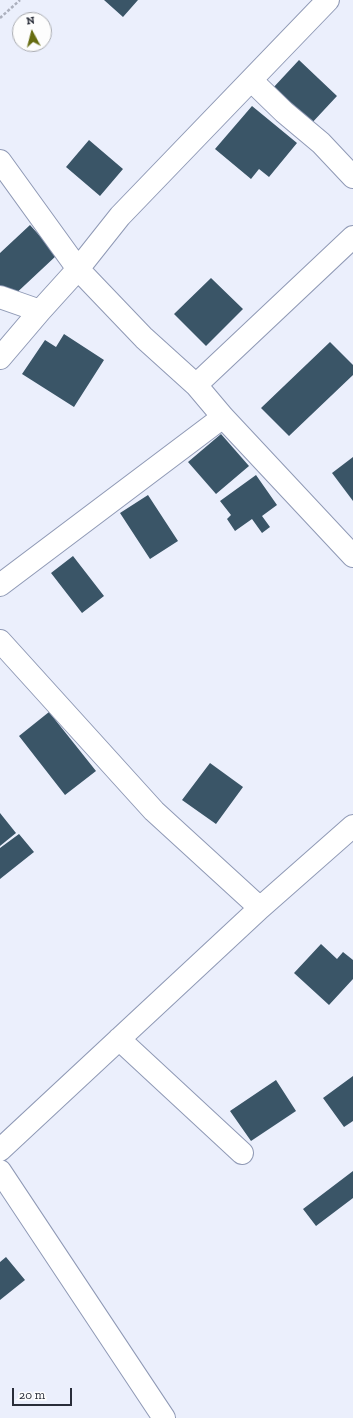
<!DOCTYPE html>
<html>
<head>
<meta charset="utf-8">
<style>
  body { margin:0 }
  #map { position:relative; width:353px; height:1418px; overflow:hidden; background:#ebeffc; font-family:"Zilla Slab",serif }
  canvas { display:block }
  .north { position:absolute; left:12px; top:12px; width:40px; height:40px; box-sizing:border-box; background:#fdfdfd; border:1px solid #a8aaaf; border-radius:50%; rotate:353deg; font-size:11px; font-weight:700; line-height:16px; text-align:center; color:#292d39 }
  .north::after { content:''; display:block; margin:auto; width:14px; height:18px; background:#666c10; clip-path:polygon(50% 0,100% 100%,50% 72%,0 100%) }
  .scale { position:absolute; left:12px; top:1388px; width:60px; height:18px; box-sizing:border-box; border:2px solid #292d39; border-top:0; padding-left:5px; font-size:12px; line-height:14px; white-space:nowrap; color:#292d39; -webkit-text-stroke:3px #fdfdfd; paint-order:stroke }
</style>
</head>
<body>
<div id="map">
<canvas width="353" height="1418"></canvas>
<div class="north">N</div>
<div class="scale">20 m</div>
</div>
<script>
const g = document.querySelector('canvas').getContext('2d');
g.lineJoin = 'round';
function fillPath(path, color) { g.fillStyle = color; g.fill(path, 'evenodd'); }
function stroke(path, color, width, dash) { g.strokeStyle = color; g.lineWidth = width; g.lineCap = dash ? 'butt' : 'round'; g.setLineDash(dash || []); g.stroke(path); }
fillPath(new Path2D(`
  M 104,0 L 138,0 L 123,17 Z
  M 299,60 L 337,96 L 310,125 L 272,89 Z
  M 252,106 L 297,143 L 269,177 L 259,169 L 251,179 L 215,149 Z
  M 89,140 L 123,169 L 100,196 L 66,167 Z
  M 30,225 L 57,255 L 10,299 L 0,287 L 0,253 Z
  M 211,278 L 243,309 L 206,346 L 174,314 Z
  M 64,334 L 104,360 L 74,407 L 22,374 L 45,340 L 56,347 Z
  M 330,342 L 353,365 L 353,375 L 289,436 L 261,408 Z
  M 221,434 L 249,466 L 216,494 L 188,462 Z
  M 353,457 L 353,501 L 332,473 Z
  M 256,475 L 277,505 L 262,516 L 270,527 L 262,533 L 252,519 L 235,531 L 227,519 L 231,515 L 220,501 Z
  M 148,495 L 178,541 L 150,559 L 120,513 Z
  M 73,556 L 104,596 L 82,613 L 51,573 Z
  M 49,712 L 96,771 L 65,795 L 19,736 Z
  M 210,763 L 243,787 L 216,824 L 182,800 Z
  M 0,813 L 16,833 L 0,846 Z
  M 19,834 L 34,852 L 0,879 L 0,848 Z
  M 321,944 L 337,959 L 343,952 L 353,960 L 353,979 L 329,1005 L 294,973 Z
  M 353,1076 L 353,1121 L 344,1127 L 323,1098 Z
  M 276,1080 L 296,1111 L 251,1141 L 230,1111 Z
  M 353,1171 L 353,1198 L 316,1226 L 303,1209 Z
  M 6,1257 L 25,1280 L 0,1300 L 0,1262 Z`), '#3a5567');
const minor = new Path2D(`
  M 252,81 L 284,112 L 321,143 L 353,177
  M 0,161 L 78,269 L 144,338 L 196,385 L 223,417 L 353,556
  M 0,297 L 40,311
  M 0,358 L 40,311 L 78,269 L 120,216 L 328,0
  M 196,385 L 353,237
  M 0,585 L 223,417
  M 0,641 L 154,811 L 260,908 L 353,826
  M 119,1039 L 242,1153
  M 0,1150 L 260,908
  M 0,1171 L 164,1418`);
stroke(minor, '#8f99b5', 24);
stroke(new Path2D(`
  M 0,18 L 20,0`), '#acb0bd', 2.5, [3, 2]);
stroke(minor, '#fff', 22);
</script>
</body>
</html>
